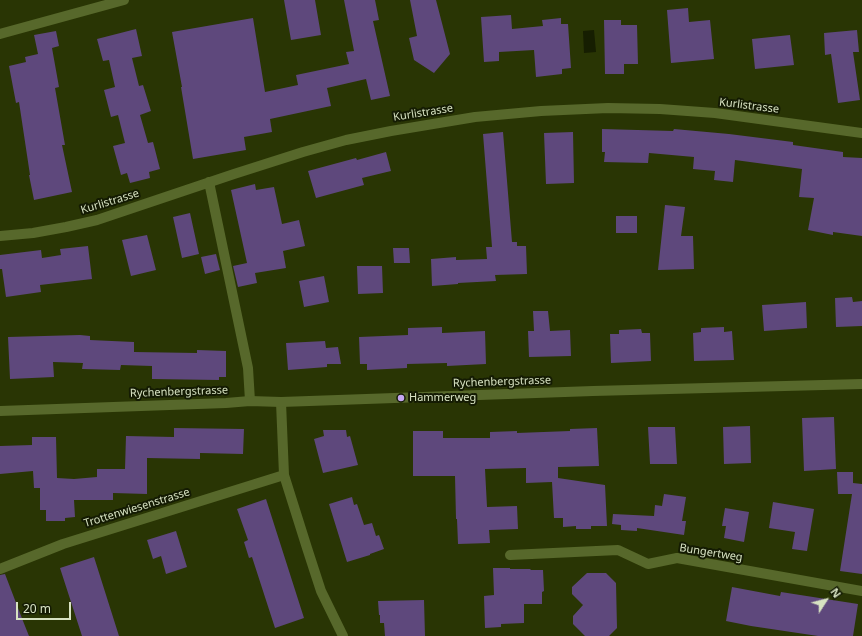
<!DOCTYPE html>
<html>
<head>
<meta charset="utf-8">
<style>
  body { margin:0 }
  #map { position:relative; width:862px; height:636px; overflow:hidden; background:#293504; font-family:"Noto Sans",sans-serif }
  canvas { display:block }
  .north { position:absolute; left:806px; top:580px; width:40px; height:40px; -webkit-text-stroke:3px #141b03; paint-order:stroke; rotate:54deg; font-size:11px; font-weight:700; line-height:16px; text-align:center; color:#d7e2c2 }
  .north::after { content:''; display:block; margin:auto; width:14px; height:18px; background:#d7e2c2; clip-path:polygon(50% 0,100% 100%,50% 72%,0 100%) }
  .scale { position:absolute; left:16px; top:602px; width:55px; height:18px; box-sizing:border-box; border:2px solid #d7e2c2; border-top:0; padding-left:5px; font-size:12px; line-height:14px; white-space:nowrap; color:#d7e2c2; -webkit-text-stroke:3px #141b03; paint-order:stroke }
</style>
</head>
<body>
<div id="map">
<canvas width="862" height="636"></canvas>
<div class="north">N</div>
<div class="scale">20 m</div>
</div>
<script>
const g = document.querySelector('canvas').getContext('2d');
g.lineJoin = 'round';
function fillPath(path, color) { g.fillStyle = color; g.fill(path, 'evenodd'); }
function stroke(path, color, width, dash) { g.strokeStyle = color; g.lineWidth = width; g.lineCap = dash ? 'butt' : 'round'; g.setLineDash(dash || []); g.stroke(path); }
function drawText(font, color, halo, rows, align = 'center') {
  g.font = font + ' "Noto Sans",sans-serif'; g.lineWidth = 4; g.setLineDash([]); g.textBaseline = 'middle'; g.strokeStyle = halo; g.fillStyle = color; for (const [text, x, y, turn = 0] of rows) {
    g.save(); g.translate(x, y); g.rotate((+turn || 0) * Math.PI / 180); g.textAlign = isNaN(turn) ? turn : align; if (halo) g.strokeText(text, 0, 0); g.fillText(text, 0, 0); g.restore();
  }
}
fillPath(new Path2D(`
  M 594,30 L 596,52 L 584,53 L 583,31 Z`), '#161e01');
fillPath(new Path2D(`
  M 284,0 L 315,0 L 321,35 L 291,40 Z
  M 344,0 L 375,0 L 379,20 L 373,21 L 390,96 L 371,100 L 366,79 L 327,88 L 331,106 L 270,119 L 272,132 L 244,137 L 246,150 L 193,159 L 181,87 L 182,87 L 172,32 L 253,18 L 265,92 L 298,85 L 296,75 L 349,64 L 346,52 L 354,51 Z
  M 410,0 L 436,0 L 450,54 L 434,73 L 414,60 L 409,38 L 417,36 Z
  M 688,8 L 689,22 L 710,20 L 714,59 L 671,63 L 667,10 Z
  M 511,15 L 512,29 L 543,26 L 542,20 L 561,18 L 561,24 L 568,24 L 571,68 L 562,69 L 562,74 L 536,77 L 534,50 L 499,52 L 499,61 L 484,62 L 481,17 Z
  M 604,20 L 621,20 L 621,25 L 637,25 L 638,64 L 624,64 L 624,74 L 605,74 Z
  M 136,29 L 142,56 L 132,58 L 139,86 L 143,85 L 151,111 L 140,115 L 148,143 L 153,142 L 160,169 L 149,172 L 150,178 L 130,183 L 127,173 L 121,175 L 113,146 L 125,143 L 118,115 L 111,117 L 104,90 L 115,87 L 109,60 L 103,61 L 97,39 Z
  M 857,30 L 859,52 L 853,52 L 860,100 L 838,103 L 831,54 L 825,55 L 824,33 Z
  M 56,31 L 59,46 L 52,48 L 59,87 L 55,88 L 65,145 L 62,145 L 72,192 L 34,200 L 29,175 L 30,175 L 19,102 L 16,103 L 9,66 L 26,62 L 25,57 L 38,54 L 34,35 Z
  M 790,35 L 794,65 L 755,69 L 752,39 Z
  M 602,129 L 673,131 L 674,129 L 729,134 L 793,142 L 793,145 L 843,152 L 843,157 L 862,158 L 862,236 L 833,232 L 833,235 L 808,230 L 814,198 L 799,197 L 802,169 L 735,160 L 733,182 L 714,180 L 715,171 L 693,169 L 694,157 L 649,153 L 648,163 L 604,162 L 605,152 L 602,152 Z
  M 503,132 L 512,242 L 517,242 L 517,246 L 526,246 L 527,274 L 495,275 L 496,281 L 458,283 L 458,284 L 432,286 L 431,259 L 456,257 L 456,260 L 487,259 L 486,247 L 492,247 L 483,134 Z
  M 573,132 L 574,183 L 546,184 L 544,133 Z
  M 386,152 L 391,171 L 362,178 L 364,185 L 316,198 L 308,171 L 356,158 L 357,160 Z
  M 255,184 L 256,190 L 274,187 L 282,224 L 299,220 L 305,246 L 283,251 L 286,268 L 255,273 L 257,283 L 238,287 L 233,266 L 247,263 L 231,190 Z
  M 665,205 L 685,207 L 681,236 L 693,236 L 694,269 L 658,270 Z
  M 190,213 L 199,254 L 182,258 L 173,217 Z
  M 616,216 L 637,216 L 637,233 L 616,233 Z
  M 147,235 L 156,270 L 131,276 L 122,240 Z
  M 88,246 L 92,279 L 40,285 L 41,292 L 6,297 L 2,269 L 0,269 L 0,255 L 41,250 L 42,258 L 61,255 L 60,249 Z
  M 393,248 L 409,248 L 410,263 L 394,263 Z
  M 216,254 L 220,270 L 205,274 L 201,257 Z
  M 357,266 L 382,266 L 383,293 L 358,294 Z
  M 324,276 L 329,302 L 304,307 L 299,281 Z
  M 852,297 L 853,302 L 862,301 L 862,326 L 836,327 L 835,298 Z
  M 806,302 L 807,328 L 764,331 L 762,305 Z
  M 533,311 L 548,311 L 550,331 L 570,330 L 571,356 L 529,357 L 528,331 L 534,331 Z
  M 442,327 L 442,333 L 485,331 L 486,364 L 447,366 L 447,363 L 407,364 L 407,368 L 367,370 L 367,364 L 360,364 L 359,337 L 408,335 L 408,328 Z
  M 724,327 L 724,332 L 732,331 L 734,360 L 694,361 L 693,333 L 701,332 L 701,328 Z
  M 641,329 L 642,333 L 650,333 L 651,361 L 611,363 L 610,334 L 619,334 L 619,330 Z
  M 80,335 L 90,336 L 90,340 L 134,342 L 134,352 L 197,353 L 197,350 L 226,351 L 226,377 L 219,377 L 219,380 L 152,379 L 152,366 L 121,365 L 120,370 L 82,369 L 83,363 L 53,362 L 54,377 L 10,379 L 8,337 Z
  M 325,341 L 326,348 L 338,347 L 341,364 L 327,364 L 327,367 L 288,370 L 286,343 Z
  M 834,417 L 836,469 L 804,471 L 802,418 Z
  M 750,426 L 751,463 L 724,464 L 723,427 Z
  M 648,427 L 675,427 L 677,464 L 650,464 Z
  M 174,428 L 244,429 L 243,454 L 200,453 L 200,459 L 147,458 L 147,494 L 113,493 L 113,500 L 74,500 L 75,517 L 65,518 L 65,521 L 46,521 L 46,510 L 40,510 L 40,488 L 34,488 L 33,471 L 0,474 L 0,446 L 32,445 L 32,437 L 56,437 L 57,478 L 74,479 L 97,477 L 97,469 L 125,469 L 126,436 L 174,437 Z
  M 597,428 L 599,466 L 558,467 L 558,478 L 605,485 L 607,526 L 591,526 L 591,529 L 576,529 L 576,526 L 563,527 L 563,518 L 554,518 L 552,482 L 526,483 L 526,468 L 485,469 L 487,507 L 517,506 L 518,529 L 489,530 L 490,543 L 458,544 L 457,519 L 456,519 L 455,476 L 413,476 L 413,431 L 443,431 L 443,438 L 490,438 L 490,432 L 517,431 L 517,433 L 570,431 L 570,429 Z
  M 323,430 L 346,430 L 347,437 L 350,436 L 358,465 L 323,473 L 314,439 L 324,436 Z
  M 837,472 L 853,472 L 853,485 L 853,483 L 862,484 L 862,574 L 840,571 L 852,494 L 838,494 Z
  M 664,494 L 686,497 L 682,521 L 686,521 L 684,535 L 637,528 L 637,531 L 621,530 L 621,525 L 612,524 L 613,514 L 654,516 L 655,505 L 662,506 Z
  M 352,497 L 354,505 L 357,504 L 364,525 L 372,523 L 376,536 L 379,535 L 384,549 L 370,554 L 370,555 L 347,562 L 329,504 Z
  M 266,499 L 304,618 L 275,628 L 252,557 L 249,558 L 244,542 L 248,540 L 237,509 Z
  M 773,502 L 814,509 L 807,551 L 792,549 L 795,532 L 769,528 Z
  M 725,508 L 749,512 L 744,542 L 724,538 L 726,526 L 722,526 Z
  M 176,531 L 187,567 L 166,574 L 161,556 L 153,559 L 147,540 Z
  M 94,557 L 119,636 L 82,636 L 60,568 Z
  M 493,568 L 510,568 L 510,569 L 530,569 L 531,570 L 543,570 L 544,591 L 542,592 L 542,604 L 524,604 L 524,623 L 501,624 L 501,627 L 485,628 L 484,596 L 494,595 Z
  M 587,573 L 606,573 L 616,583 L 617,628 L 609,636 L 585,636 L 573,624 L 573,616 L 583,605 L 572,594 L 572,587 Z
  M 5,574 L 23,621 L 29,636 L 0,636 L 0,575 Z
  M 732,587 L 780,596 L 781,592 L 858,604 L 853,636 L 818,636 L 751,626 L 726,621 Z
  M 424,600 L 425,636 L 385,636 L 384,623 L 380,623 L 380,615 L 379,615 L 378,601 Z`), '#5e487c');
stroke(new Path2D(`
  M 0,34 L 124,0
  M 209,182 L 248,368 L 250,401
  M 0,236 L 33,233 L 66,227 L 97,220 L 234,174 L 303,152 L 346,140 L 391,131 L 475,117 L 541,111 L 608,108 L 660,109 L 715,113 L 862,133
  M 281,402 L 284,475 L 307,548 L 321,591 L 343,636
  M 510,555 L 618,550 L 648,564 L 677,558 L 862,591
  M 0,569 L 63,544 L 284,475`), '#57682b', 10);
stroke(new Path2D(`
  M 0,411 L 226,403 L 250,401 L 281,402 L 593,391 L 862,384`), '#57682b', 10);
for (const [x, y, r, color] of [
  [401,398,4,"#c5a7f1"]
]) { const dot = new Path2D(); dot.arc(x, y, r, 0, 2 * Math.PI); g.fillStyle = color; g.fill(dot); stroke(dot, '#141b03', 1.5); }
drawText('11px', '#d7e2c2', '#141b03', [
  ["Kurlistrasse",749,106,7],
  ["Kurlistrasse",423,113,-9],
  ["Kurlistrasse",110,202,-17],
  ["Rychenbergstrasse",502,382,-2],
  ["Rychenbergstrasse",179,392,-2],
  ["Trottenwiesenstrasse",137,508,-17],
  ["Bungertweg",711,553,9]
]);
drawText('11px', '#d7e2c2', '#141b03', [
  ["Hammerweg",409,398]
], 'left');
</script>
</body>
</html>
